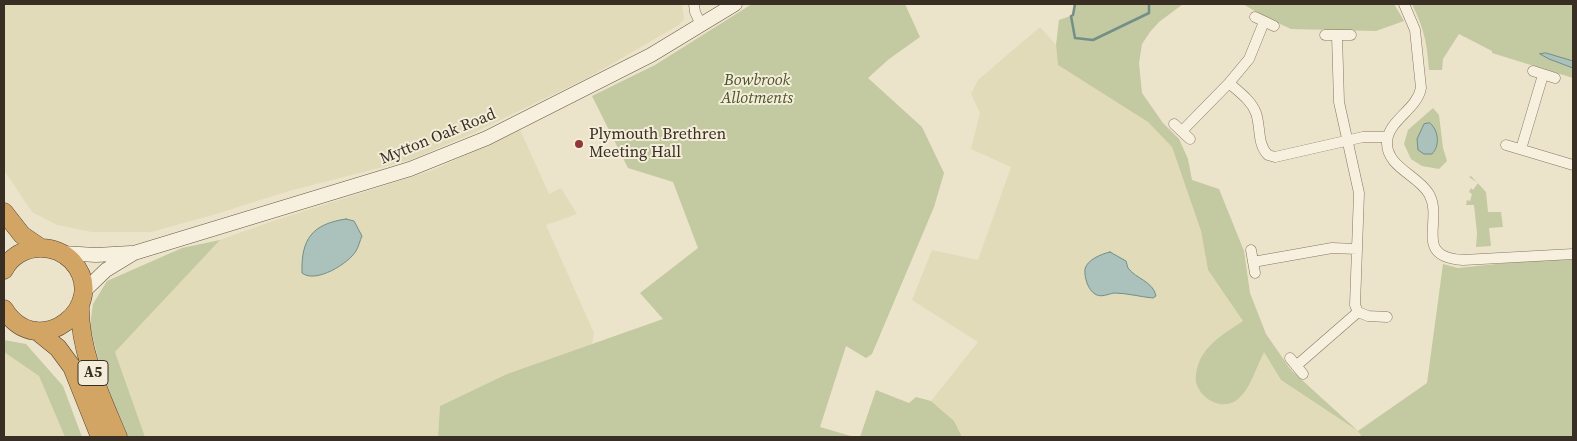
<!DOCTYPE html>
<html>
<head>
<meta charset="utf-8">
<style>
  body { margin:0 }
  #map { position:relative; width:1577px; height:441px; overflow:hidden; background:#ece3cb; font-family:"Source Serif 4",serif }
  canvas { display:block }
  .frame { position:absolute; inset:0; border:5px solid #392e23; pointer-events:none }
</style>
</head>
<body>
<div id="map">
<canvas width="1577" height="441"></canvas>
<div class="frame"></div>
</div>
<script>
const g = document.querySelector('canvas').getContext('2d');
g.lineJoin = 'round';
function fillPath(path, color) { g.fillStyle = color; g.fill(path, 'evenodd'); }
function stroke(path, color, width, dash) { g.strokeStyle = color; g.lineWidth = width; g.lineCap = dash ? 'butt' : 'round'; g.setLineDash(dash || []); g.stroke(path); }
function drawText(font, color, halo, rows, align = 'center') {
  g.font = font + ' "Source Serif 4",serif'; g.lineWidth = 4; g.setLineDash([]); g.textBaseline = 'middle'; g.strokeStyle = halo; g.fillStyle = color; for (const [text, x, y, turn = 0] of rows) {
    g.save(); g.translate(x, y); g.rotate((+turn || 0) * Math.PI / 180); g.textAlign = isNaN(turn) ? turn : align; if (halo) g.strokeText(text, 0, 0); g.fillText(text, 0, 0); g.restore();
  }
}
fillPath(new Path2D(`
  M 4,4 L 682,4 L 684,19 L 679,25 L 589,77 L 471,134 L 410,160 L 289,191 L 216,214 L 151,232 L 92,232 L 57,225 L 32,212 L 4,170 Z
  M 1040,27 L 1056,45 L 1058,65 L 1148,122 L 1172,147 L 1201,231 L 1208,270 L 1260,345 L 1281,380 L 1358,431 L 1362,437 L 962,437 L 954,421 L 931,401 L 978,342 L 912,300 L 932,250 L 978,260 L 1011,167 L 971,149 L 980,113 L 971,94 L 978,80 Z
  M 520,130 L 549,194 L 561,188 L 577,214 L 546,225 L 594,333 L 592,344 L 507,374 L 440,406 L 438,437 L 145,437 L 115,352 L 220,240 L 270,222 L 433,170 Z
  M 4,352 L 39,376 L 65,437 L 4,437 Z`), '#e1dbb9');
fillPath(new Path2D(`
  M 752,4 L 905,4 L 920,37 L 889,59 L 868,78 L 922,127 L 944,173 L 934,207 L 872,354 L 866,358 L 846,346 L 820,427 L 854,437 L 438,437 L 440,406 L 507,374 L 663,319 L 640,293 L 698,248 L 673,182 L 628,168 L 592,96 L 655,65 Z
  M 1075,4 L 1183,4 L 1159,22 L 1150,32 L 1142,44 L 1139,63 L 1142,93 L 1163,123 L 1179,139 L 1188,159 L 1192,180 L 1219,189 L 1244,251 L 1250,293 L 1266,334 L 1291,370 L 1358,431 L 1427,383 L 1443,264 L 1458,268 L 1535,260 L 1573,259 L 1573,437 L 1362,437 L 1358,431 L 1281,380 L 1264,352 C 1256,367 1251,388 1238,399 C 1223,412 1200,399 1196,382 C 1195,373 1198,363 1202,356 C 1212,340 1228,331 1243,321 L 1208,270 L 1201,231 L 1172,147 L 1148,122 L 1058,65 L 1056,45 L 1059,20 L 1073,15 Z
  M 1243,4 L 1394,4 L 1404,21 L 1376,31 L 1291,29 L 1263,16 Z
  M 1412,4 L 1573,4 L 1573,78 L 1492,53 L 1492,51 L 1459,34 L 1443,59 L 1442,70 L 1429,70 C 1427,42 1424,29 1412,4 Z
  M 1433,108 L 1439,115 L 1443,148 L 1447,161 L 1439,169 L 1422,166 L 1411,159 L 1404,144 L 1408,130 Z
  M 1471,176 L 1486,192 L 1488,212 L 1501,212 L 1503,227 L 1489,228 L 1491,246 L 1476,247 L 1477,233 L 1474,205 L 1466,205 L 1467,200 L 1470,201 L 1472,194 L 1469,192 L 1471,188 L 1473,190 L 1478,183 L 1469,177 Z
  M 220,240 L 115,352 L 145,437 L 127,437 L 100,366 L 90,326 L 93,304 L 107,281 L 182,248 Z
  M 4,340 L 26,344 L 63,386 L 82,437 L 65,437 L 39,376 L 4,352 Z
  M 876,390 L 909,403 L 916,397 L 931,401 L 954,421 L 962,437 L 860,437 Z`), '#c3c9a0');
const water = new Path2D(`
  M 1546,53 L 1573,61 L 1573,68 L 1549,59 L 1540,54 Z
  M 1430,123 C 1439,131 1440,146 1432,154 L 1424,154 L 1418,150 L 1417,139 L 1424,124 Z
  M 346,219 L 354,221 L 362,236 C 360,240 359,246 356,251 C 349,263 316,284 302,273 C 301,239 312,224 346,219 Z
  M 1110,252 L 1126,261 C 1127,263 1127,266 1128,268 C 1136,279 1153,281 1156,296 L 1153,298 C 1141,297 1127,293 1114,293 C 1108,294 1101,298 1095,294 C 1088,290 1084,277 1085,269 C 1087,260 1101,254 1110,252 Z`);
fillPath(water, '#abc1bb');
stroke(water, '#728f88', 1);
stroke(new Path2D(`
  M 1075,4 L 1073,15 L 1071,16 L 1075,38 L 1093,40 L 1149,13 L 1149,4`), '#728f88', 2.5);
const street = new Path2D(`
  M 694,4 L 695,12 L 701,25
  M 1404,4 L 1415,30 L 1421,88 C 1417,110 1388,120 1387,142 C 1386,167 1418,175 1429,194 C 1444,221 1412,257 1463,260 L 1573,254
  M 1255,17 L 1274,26
  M 1325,35 L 1351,35
  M 1337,35 L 1339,102 L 1359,193 L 1355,305 L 1358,312 L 1368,316 L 1387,317
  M 1533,71 L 1555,78
  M 1229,83 C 1239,92 1251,100 1256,113 C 1261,128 1257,144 1268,155 L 1275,157 L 1363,137 L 1387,137
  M 1174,124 L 1190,139
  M 1182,131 L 1229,83 L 1249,59 L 1264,22
  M 1506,145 L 1573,165
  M 1521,149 L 1543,75
  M 1251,250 L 1255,273
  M 1253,262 L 1332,248 L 1357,249
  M 1290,358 L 1303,374
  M 1296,366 L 1358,312`);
const secondary = new Path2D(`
  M 62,253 L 96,255 L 131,253
  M 83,292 L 106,270 L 134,253 L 410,169 L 487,138 L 651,55 L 735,4`);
const highway = new Path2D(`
  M 4,212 L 22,235 L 41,248
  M 4,270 C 11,256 25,248 41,248 C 53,248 64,253 72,261 C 112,305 38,364 4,309
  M 80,306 C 79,351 101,396 118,437
  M 37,331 L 58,348 L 72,367 L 100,437`);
stroke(street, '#877661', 11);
stroke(secondary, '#695744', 15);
stroke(highway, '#564534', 19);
stroke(street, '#f7f0de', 10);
stroke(secondary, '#f7f0de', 14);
stroke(highway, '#d2a565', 18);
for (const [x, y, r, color] of [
  [579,144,5,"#913736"]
]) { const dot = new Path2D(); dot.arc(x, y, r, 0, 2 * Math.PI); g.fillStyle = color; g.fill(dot); stroke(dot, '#f4edda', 2); }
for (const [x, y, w] of [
  [93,373,30]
]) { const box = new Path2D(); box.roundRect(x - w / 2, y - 12.5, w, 25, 4); g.fillStyle = '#f4edda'; g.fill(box); stroke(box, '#392e23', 1); }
drawText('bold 15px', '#392e23', null, [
  ["A5",93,373]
]);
drawText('italic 16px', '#49542b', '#f4edda', [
  ["Bowbrook",757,81],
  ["Allotments",757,99]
]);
drawText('16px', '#392e23', '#f4edda', [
  ["Plymouth Brethren",589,135],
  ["Meeting Hall",589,153]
], 'left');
drawText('16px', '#392e23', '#f4edda', [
  ["Mytton Oak Road",438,137,-22]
]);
</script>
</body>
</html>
